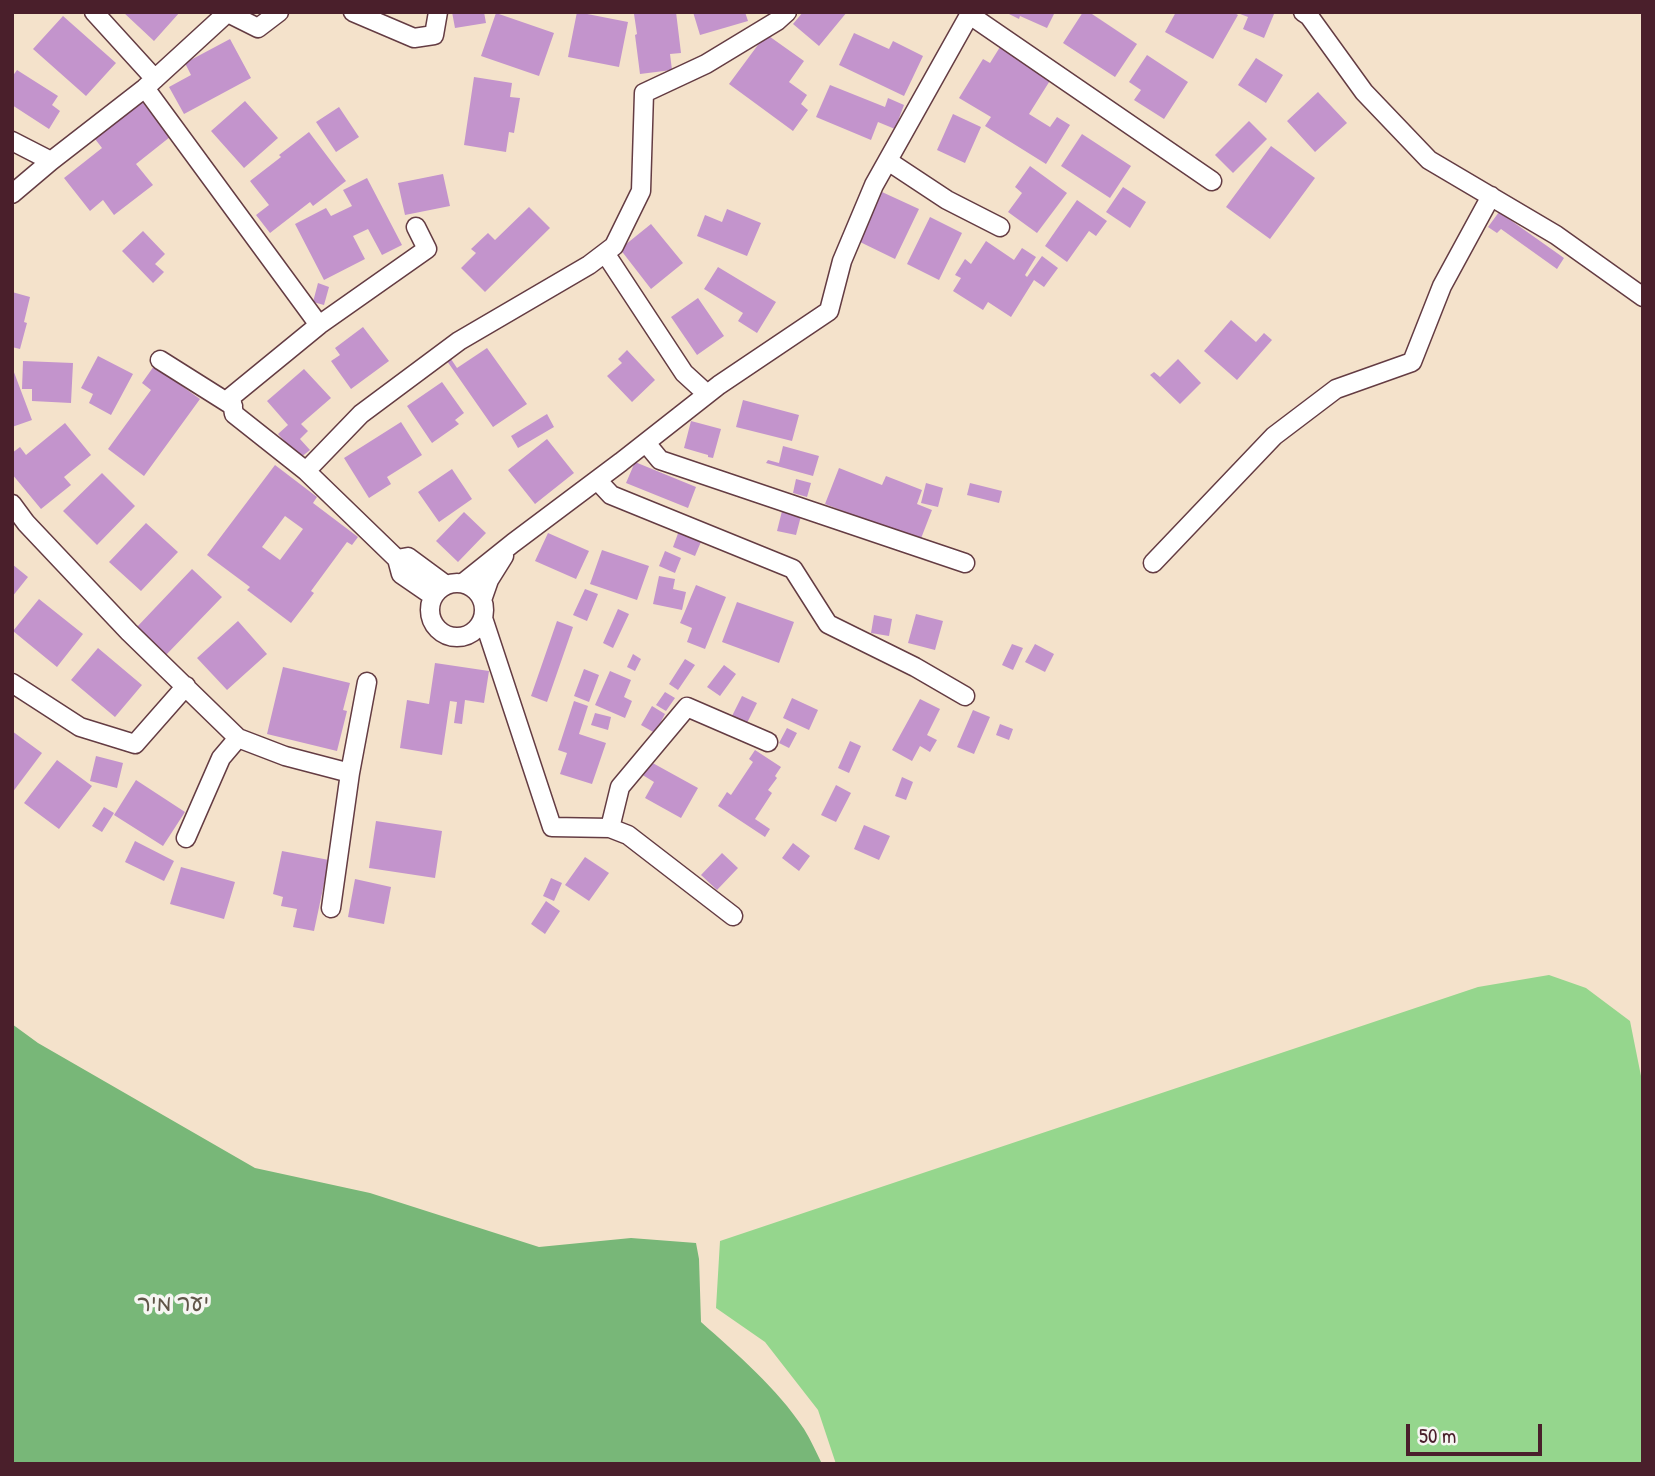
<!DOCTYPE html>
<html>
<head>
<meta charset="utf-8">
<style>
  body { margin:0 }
  #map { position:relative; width:1655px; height:1476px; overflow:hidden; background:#f4e2cb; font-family:"Patrick Hand",sans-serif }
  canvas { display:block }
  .frame { position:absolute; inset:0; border:14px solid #4a1f2b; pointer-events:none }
  .scale { position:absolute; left:1406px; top:1424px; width:136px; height:32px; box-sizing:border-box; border:4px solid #4a1f2b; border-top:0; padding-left:9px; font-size:21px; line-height:24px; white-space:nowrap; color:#4a1f2b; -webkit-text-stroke:5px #f6f6f2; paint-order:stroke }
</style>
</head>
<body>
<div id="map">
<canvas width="1655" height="1476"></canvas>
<div class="frame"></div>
<div class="scale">50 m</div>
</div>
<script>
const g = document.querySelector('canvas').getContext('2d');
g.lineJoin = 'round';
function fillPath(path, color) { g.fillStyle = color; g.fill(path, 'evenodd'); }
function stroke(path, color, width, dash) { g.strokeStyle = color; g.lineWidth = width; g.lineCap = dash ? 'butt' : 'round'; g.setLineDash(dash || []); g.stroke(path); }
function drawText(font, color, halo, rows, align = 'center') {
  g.font = font + ' "Patrick Hand","Playpen Sans Hebrew",sans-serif'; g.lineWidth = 7; g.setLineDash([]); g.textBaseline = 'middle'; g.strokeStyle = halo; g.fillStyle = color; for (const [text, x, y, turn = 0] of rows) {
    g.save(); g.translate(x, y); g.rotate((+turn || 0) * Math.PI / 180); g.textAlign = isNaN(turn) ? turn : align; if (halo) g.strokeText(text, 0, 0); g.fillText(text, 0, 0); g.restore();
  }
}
fillPath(new Path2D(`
  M 1549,975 L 1586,988 L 1630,1021 L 1643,1086 L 1643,1464 L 836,1464 L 818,1410 L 765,1342 L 716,1308 L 720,1241 L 1478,987 Z`), '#95d68d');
fillPath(new Path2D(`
  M 12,1024 L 38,1043 L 255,1168 L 370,1193 L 539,1247 L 631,1238 L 696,1243 L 699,1259 L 701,1322 C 738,1355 776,1387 804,1429 C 811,1440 816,1452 822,1464 L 12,1464 Z`), '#78b778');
fillPath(new Path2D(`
  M 123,12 L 180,12 L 154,41 Z
  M 452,12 L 484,12 L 486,23 L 455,28 Z
  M 577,12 L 628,22 L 619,67 L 568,57 Z
  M 646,12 L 676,12 L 681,53 L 670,54 L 672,70 L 640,74 L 635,35 L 637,34 L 634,14 Z
  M 693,12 L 745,12 L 748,21 L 700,35 Z
  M 803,12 L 847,12 L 819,46 L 793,24 Z
  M 1005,12 L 1055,12 L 1047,28 L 1020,16 L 1019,19 Z
  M 1083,12 L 1089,12 L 1137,44 L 1115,77 L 1063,43 Z
  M 1176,12 L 1233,12 L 1238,15 L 1213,59 L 1165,32 Z
  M 1235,12 L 1269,12 L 1274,14 L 1264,38 L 1243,29 L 1248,17 Z
  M 496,13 L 554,33 L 539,76 L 481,56 Z
  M 63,16 L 116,63 L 86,96 L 33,49 Z
  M 854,33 L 889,49 L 893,41 L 923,56 L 904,96 L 839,65 Z
  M 766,34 L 804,61 L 789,82 L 807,95 L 801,104 L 808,110 L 793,131 L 729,84 Z
  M 230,39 L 251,78 L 184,114 L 169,87 L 191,75 L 185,63 Z
  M 1000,47 L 1051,79 L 1029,114 L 1050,127 L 1057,117 L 1070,125 L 1046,164 L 985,126 L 991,117 L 959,98 L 983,59 L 990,63 Z
  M 1147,55 L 1188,82 L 1164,119 L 1134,100 L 1141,90 L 1129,82 Z
  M 1256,58 L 1283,75 L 1266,103 L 1238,85 Z
  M 17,70 L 58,96 L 52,105 L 60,111 L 49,129 L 12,105 L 12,77 Z
  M 474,77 L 512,83 L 510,97 L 520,98 L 514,133 L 509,132 L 506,152 L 464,145 Z
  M 830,85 L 885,107 L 888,98 L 904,105 L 895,129 L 878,122 L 871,140 L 816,117 Z
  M 1318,92 L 1347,123 L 1315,152 L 1287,121 Z
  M 139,98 L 170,137 L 136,164 L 153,185 L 114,215 L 103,200 L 90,211 L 64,178 L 102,148 L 92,135 Z
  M 245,101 L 278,138 L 244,168 L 211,131 Z
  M 339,107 L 359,137 L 336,152 L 316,122 Z
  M 953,114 L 981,127 L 965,163 L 937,150 Z
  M 1249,121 L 1267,139 L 1233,173 L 1215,155 Z
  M 309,132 L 346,181 L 313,206 L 310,202 L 270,233 L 256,215 L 269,205 L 250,181 L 281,157 L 279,155 Z
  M 1082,134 L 1131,166 L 1110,198 L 1061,166 Z
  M 1271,146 L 1315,178 L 1270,239 L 1226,207 Z
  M 1030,166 L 1067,193 L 1037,233 L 1008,212 L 1022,193 L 1015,187 Z
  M 443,174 L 450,206 L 405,215 L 398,183 Z
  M 367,178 L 402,245 L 382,255 L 368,229 L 353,236 L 365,259 L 324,280 L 295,224 L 326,208 L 331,216 L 352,206 L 343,190 Z
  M 1123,187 L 1146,202 L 1130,228 L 1106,212 Z
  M 882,192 L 919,209 L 895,259 L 858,241 Z
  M 1077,200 L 1107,221 L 1096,236 L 1089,231 L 1067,262 L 1045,246 Z
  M 529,207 L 550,228 L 485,292 L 461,268 L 476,253 L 471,249 L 488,233 L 495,240 Z
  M 727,209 L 761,223 L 747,256 L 697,236 L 705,215 L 722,222 Z
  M 1499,212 L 1564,258 L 1557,269 L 1501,229 L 1497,233 L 1488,227 Z
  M 930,217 L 962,233 L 939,280 L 907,264 Z
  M 651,224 L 683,263 L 651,289 L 620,249 Z
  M 143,231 L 165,254 L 155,264 L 164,272 L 153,283 L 122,251 Z
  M 986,241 L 1014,260 L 1022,248 L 1036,257 L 1025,275 L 1027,277 L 1042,256 L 1058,268 L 1044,287 L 1034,280 L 1011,317 L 988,302 L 983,310 L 953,291 L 961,278 L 955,275 L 965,259 L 971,264 Z
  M 718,267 L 776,302 L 757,333 L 738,321 L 743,313 L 704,289 Z
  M 318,283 L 329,287 L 324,305 L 313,302 Z
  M 12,292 L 30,297 L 24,322 L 27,323 L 20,349 L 12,347 Z
  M 698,298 L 724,336 L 697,355 L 671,317 Z
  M 1231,320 L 1256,342 L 1264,333 L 1272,340 L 1237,380 L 1204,351 Z
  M 363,327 L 389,361 L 351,389 L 331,361 L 340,355 L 335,348 Z
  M 487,348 L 527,404 L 493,427 L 447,361 L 451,359 L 457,368 Z
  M 627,350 L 655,380 L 632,402 L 607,376 L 622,363 L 618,359 Z
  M 98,356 L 133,374 L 111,415 L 89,403 L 93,394 L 81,388 Z
  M 1178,359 L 1201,383 L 1180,404 L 1150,375 L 1154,372 L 1160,377 Z
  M 23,361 L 73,363 L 71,403 L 32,401 L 32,389 L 22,389 Z
  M 154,366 L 200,399 L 144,476 L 108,449 L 151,390 L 142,383 Z
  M 12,367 L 32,420 L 12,427 Z
  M 304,369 L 331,398 L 301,424 L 308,431 L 300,439 L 310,450 L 300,458 L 278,434 L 288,425 L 267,401 Z
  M 442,382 L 464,413 L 455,420 L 459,424 L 432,443 L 407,406 Z
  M 743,400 L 799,415 L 792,441 L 736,427 Z
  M 547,414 L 554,427 L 518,448 L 511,436 Z
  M 691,421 L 721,429 L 713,458 L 708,457 L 708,455 L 684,448 Z
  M 401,422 L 422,455 L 387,477 L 391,484 L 369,498 L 344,458 Z
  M 65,423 L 91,455 L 64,477 L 71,485 L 41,509 L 12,474 L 12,453 L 20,447 L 26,455 Z
  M 547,439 L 574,473 L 535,504 L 508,470 Z
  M 783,446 L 819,456 L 813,476 L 766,463 L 768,460 L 779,463 Z
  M 635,462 L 696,487 L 688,508 L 626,483 Z
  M 275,465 L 317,497 L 313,503 L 358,537 L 352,545 L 347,542 L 311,591 L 314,593 L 291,623 L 247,590 L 250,587 L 207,555 ZM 285,516 L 303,529 L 280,560 L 262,547 Z
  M 839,468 L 882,485 L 886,476 L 922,490 L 917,504 L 932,510 L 920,541 L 825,504 Z
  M 452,469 L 472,499 L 439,522 L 418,492 Z
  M 102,473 L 135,506 L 97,545 L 63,511 Z
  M 796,479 L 811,483 L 807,497 L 793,493 Z
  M 926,483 L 943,488 L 938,507 L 921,503 Z
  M 970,483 L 1002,491 L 999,503 L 967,495 Z
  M 782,511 L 801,516 L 796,535 L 777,531 Z
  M 464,512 L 486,533 L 458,562 L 436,541 Z
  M 146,523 L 178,552 L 141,591 L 109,562 Z
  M 680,528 L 703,537 L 695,556 L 673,547 Z
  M 548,533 L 589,551 L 576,579 L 535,561 Z
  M 602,550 L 649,566 L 637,600 L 590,584 Z
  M 665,551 L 681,558 L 675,573 L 659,566 Z
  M 12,564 L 28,577 L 12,597 Z
  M 192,569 L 222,597 L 165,656 L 136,628 Z
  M 659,576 L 675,579 L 673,589 L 686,592 L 682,610 L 653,604 Z
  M 696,585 L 726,597 L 705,649 L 687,642 L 692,628 L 680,623 Z
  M 585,589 L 598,594 L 587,621 L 573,615 Z
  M 39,599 L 83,634 L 57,667 L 13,631 Z
  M 737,602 L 794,622 L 779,663 L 722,642 Z
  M 618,609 L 629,614 L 613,648 L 603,643 Z
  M 916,614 L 943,621 L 935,650 L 908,643 Z
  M 874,615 L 892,619 L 889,636 L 871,633 Z
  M 238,621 L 267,654 L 227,690 L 197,658 Z
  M 557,621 L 573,627 L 547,702 L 531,696 Z
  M 1012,644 L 1023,648 L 1013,670 L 1002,665 Z
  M 1035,644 L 1054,654 L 1045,672 L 1025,662 Z
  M 98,648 L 142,685 L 115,717 L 71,680 Z
  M 633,654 L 641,659 L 635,671 L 627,667 Z
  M 685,659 L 695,665 L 678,690 L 669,684 Z
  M 435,663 L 489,671 L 484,703 L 465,700 L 462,724 L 454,723 L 457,702 L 450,701 L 442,755 L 400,748 L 407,700 L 429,704 Z
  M 724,665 L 736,674 L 720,696 L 707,687 Z
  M 283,667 L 350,683 L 343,710 L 347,711 L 337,751 L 267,734 Z
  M 584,669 L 599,675 L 589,702 L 574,696 Z
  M 610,671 L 631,680 L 624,697 L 632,701 L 625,718 L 595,705 Z
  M 665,692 L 675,698 L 666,711 L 656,705 Z
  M 742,696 L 757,703 L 747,723 L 732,716 Z
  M 792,698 L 818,710 L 809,730 L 783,718 Z
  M 920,699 L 940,709 L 927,735 L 937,740 L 930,752 L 920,746 L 912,761 L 892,750 Z
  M 574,701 L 588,706 L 579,734 L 606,743 L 592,784 L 560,774 L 567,753 L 558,750 Z
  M 652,706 L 665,714 L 655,733 L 641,725 Z
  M 973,710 L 990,717 L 974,754 L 957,747 Z
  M 595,713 L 611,717 L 608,730 L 591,725 Z
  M 1000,724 L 1013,729 L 1009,740 L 996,735 Z
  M 787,728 L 797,733 L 789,748 L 779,743 Z
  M 12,731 L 42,753 L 12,793 Z
  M 850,741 L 861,746 L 849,773 L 838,768 Z
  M 755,750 L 781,767 L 775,776 L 777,778 L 768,790 L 772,793 L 755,819 L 770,829 L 765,837 L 718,806 L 727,792 L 731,795 L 753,762 L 749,759 Z
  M 96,756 L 123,763 L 117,788 L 90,781 Z
  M 57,760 L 92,786 L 59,829 L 24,803 Z
  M 649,761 L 698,788 L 681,818 L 645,798 L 654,782 L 641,774 Z
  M 902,777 L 913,782 L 906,800 L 895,796 Z
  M 136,780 L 185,812 L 163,846 L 114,815 Z
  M 836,785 L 851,793 L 836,822 L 821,815 Z
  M 104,807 L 114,813 L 102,832 L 92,826 Z
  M 376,821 L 442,831 L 435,878 L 369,868 Z
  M 864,825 L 890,836 L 879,860 L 854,849 Z
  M 135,841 L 174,861 L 164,881 L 125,862 Z
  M 793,843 L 810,856 L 799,871 L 782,858 Z
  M 282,851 L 329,860 L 314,931 L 293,927 L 297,909 L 281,906 L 283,897 L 273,894 Z
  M 722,853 L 738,868 L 717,890 L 701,875 Z
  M 585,857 L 609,873 L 589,901 L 565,885 Z
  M 181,867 L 235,882 L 224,919 L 170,904 Z
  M 551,878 L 562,883 L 554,901 L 543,896 Z
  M 355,879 L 391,887 L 384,924 L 348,917 Z
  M 546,901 L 560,911 L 545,934 L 531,924 Z`), '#c394cc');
const street = new Path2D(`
  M 94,12 L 155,79
  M 353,12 L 414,38 L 434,35 L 438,12
  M 1303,12 L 1309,16 L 1364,92 L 1429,160 L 1556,235 L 1643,297
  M 228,13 L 258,28 L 279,12
  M 970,15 L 1212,181
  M 145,88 L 319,325 L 231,397 L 234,414 L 306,471 L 397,559 L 401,574 L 433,596
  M 12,141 L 51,161
  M 888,161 L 947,200 L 1000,227
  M 12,194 L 51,161 L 145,88 L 228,12
  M 605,253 L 684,373 L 707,394
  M 319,325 L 427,249 L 416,227
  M 160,360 L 233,406
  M 646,443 L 660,460 L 965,563
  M 306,471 L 361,414 L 459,341 L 589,265 L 614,246 L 641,191 L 644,93 L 706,64 L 777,21 L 787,12
  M 597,480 L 611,495 L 793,569 L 828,624 L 915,667 L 965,696
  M 12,504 L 26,523 L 129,632 L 238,738 L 285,756 L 350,773
  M 397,559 L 408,557 L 446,585
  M 1153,563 L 1274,436 L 1336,389 L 1412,362 L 1442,286 L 1491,196
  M430 610a27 27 0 1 1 54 0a27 27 0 1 1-54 0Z
  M 463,583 L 513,543 L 621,462 L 719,385 L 829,311 L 842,261 L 874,185 L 971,12
  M 482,600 L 489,580 L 504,556
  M 483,618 L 552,827 L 610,828 L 628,835 L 733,916
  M 12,683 L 80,727 L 135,744 L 186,686
  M 610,828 L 620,787 L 687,707 L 768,742
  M 186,838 L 221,758 L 238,738
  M 331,908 L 350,773 L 367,682`);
stroke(street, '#643c43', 21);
stroke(street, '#fff', 18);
drawText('23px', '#605648', '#f6f6f2', [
  ["יער מיר",173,1305]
]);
</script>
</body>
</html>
